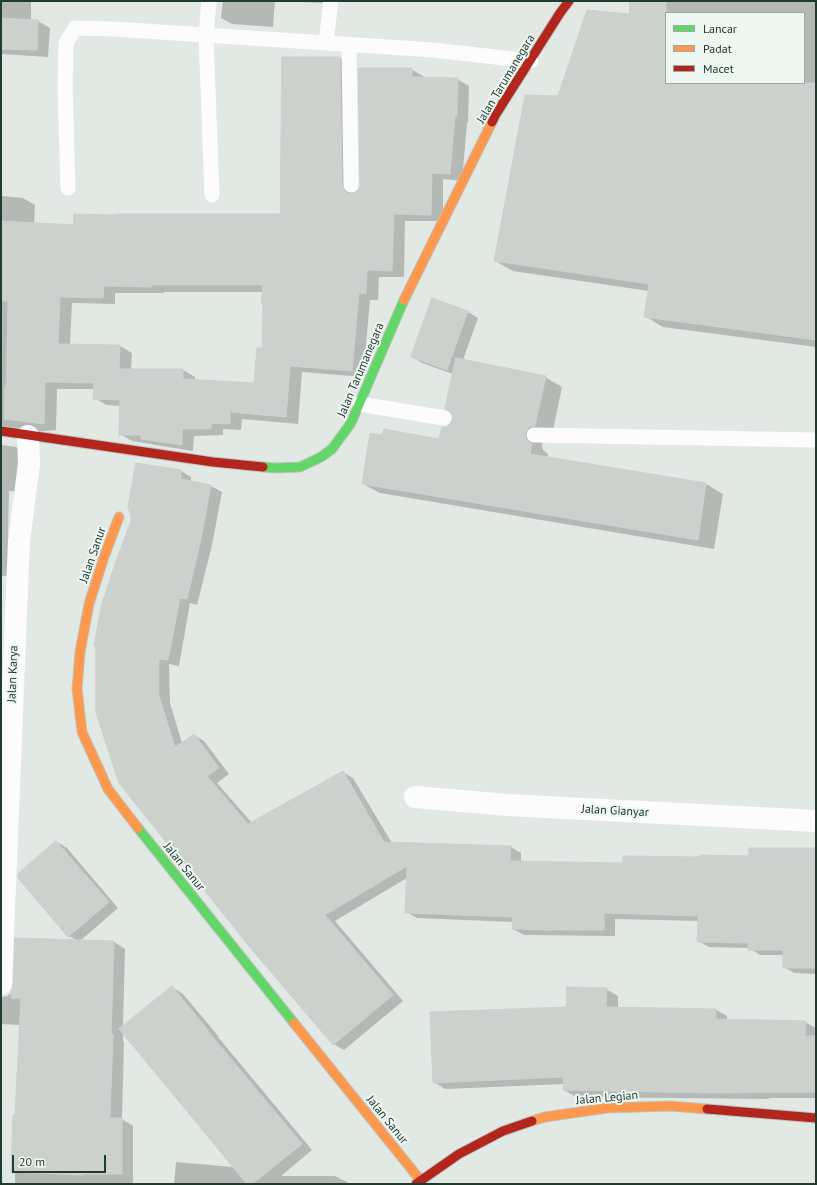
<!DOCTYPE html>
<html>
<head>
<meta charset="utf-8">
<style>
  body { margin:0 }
  #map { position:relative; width:817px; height:1185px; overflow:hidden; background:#e2e8e4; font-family:"PT Sans",sans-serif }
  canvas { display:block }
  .frame { position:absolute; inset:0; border:2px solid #203b2f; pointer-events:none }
  .legend { position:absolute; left:665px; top:12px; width:140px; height:72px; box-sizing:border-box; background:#eff7f2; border:1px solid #9caca4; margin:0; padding:5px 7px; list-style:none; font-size:12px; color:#203b2f }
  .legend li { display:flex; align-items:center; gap:8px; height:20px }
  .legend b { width:20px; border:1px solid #9caca4 }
  .scale { position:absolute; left:12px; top:1155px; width:94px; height:18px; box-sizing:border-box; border:2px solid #203b2f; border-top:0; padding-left:5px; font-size:12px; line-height:14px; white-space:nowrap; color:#203b2f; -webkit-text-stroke:3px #eff7f2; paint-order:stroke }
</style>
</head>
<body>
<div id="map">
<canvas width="817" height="1185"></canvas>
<div class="frame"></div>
<ul class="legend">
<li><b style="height:5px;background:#63d668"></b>Lancar</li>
<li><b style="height:5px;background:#ff974d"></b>Padat</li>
<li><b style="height:5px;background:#b3261e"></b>Macet</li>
</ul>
<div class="scale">20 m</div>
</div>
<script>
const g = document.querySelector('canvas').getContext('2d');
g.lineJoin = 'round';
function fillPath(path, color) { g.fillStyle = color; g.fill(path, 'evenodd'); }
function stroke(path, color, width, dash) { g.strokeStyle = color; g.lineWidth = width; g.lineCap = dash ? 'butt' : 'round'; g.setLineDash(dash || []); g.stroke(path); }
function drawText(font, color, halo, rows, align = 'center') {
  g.font = font + ' "PT Sans",sans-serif'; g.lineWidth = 4; g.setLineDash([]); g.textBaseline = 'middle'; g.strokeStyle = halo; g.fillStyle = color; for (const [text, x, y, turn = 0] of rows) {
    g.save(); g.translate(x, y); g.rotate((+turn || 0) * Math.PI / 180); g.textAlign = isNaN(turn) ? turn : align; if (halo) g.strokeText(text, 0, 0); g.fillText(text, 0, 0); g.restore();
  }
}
fillPath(new Path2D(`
  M 1,1 L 31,1 L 31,21 L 38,21 L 50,28 L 48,57 L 1,54 Z
  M 223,1 L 275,1 L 273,27 L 232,24 L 221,18 Z
  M 280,1 L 322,1 L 322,3 Z
  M 631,1 L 816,1 L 816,347 L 663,327 L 645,316 L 649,291 L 513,271 L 495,261 L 558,97 L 630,15 ZM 666,13 L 804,13 L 804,83 L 666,83 Z
  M 340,58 L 352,65 L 354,194 L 360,190 L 411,69 L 423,76 L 423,78 L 457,79 L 469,86 L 468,123 L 467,123 L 462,181 L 443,179 L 443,221 L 405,221 L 404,277 L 379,277 L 378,300 L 370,300 L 363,377 L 302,372 L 298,424 L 242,419 L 241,430 L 223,429 L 223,435 L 194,436 L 193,451 L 132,441 L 120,434 L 121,406 L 106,405 L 95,398 L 95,389 L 57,389 L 56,430 L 1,435 L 1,196 L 23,198 L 35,205 L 34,224 L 74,226 L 281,215 ZM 164,292 L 263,292 L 263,349 L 254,384 L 195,380 L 195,377 L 183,370 L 131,370 L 132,353 L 120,346 L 70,345 L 72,303 L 115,304 L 115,293 L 164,293 Z
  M 433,300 L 468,312 L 478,318 L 463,360 L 545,377 L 562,387 L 552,435 L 543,440 L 542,445 L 543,450 L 548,454 L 548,458 L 706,484 L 723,494 L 714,549 L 380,493 L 363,484 L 440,440 L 447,428 L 452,424 L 454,419 L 453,374 L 422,363 L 412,357 Z
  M 1,443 L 2,445 L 16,447 L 28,454 L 26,491 L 9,491 L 8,535 L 19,541 L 17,576 L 1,576 Z
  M 181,471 L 191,477 L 191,482 L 211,486 L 222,492 L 212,545 L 197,605 L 190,603 L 179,666 L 169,664 L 170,703 L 182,743 L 194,735 L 204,741 L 229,774 L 217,783 L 252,823 L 343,772 L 353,778 L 392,843 L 511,847 L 521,853 L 521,863 L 624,864 L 750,857 L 815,849 L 816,850 L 816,974 L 794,973 L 784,967 L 784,955 L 760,955 L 749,948 L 709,947 L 698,941 L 699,921 L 615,919 L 615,936 L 524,935 L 513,929 L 513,922 L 417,918 L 406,912 L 407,878 L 335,921 L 403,1001 L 344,1050 L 334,1044 L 120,782 Z
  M 57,842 L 67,848 L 118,908 L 80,941 L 114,942 L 125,949 L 123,1027 L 172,987 L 183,994 L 219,1037 L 218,1037 L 312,1150 L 281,1176 L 335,1176 L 347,1182 L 347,1184 L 174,1184 L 176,1162 L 233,1167 L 123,1033 L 123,1041 L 124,1042 L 122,1119 L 133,1126 L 133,1184 L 15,1184 L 15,1173 L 12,1172 L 16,1117 L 20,1025 L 1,1024 L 1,996 L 1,997 L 7,996 L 78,941 L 69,936 Z
  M 606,989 L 618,996 L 618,1008 L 716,1010 L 727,1016 L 727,1021 L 805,1022 L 816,1028 L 816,1098 L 769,1098 L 769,1099 L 576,1097 L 564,1090 L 565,1084 L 445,1089 L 434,1082 L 567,1008 Z`), '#0003');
const building = new Path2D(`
  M 630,1 L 666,1 L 666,83 L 816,83 L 816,340 L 644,317 L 649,284 L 494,261 L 525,95 L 558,96 L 587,10 L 629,14 Z
  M 1,18 L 38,20 L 37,50 L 1,49 Z
  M 282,57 L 340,57 L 342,185 L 344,190 L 347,193 L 351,194 L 356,192 L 359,189 L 360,185 L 358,68 L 412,68 L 412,77 L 458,78 L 457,116 L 455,116 L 450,174 L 432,173 L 431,215 L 394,214 L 392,271 L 367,270 L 366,294 L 359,293 L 352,371 L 290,366 L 286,417 L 230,412 L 230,424 L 211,423 L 211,429 L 182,429 L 182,445 L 141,439 L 141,435 L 119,435 L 120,400 L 93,399 L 94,383 L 45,382 L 44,424 L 4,419 L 5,386 L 6,386 L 8,301 L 1,301 L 1,221 L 73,225 L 74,214 L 114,215 L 114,214 L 280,214 ZM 152,285 L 263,285 L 261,303 L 263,303 L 262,348 L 257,348 L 254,383 L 183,379 L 183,369 L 119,369 L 120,345 L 58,344 L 60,297 L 103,298 L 104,286 L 152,287 Z
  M 432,298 L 468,311 L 447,370 L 411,357 Z
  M 456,358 L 546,376 L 535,426 L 529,427 L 526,431 L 525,434 L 526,440 L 532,444 L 530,454 L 706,483 L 698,540 L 362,484 L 370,433 L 382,435 L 384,429 L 439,439 L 442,427 L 447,427 L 451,423 L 453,419 L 452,414 L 449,411 L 445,409 Z
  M 136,463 L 181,470 L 181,479 L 211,485 L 201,539 L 187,599 L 180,598 L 168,660 L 159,659 L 159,696 L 175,747 L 194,734 L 219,768 L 207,776 L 248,824 L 343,771 L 384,842 L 511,846 L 510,861 L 623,863 L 623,856 L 700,857 L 700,855 L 749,856 L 749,848 L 815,848 L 815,868 L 816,868 L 816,968 L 783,968 L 783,950 L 748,950 L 748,943 L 697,942 L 698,916 L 604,913 L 604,930 L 543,930 L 512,929 L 513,917 L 405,913 L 407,866 L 325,915 L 393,995 L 333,1045 L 248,945 L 119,783 L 96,713 L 96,647 L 94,646 L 101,607 L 116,561 L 131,521 L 131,515 L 128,508 Z
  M 56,841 L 109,902 L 68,937 L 18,878 L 18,874 Z
  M 15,938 L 114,941 L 111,1036 L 113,1034 L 110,1118 L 122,1118 L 122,1174 L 84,1174 L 84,1175 L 11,1172 L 13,1115 L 15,1115 L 21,998 L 11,998 L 11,991 L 13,985 Z
  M 172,986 L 208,1030 L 207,1030 L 302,1144 L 252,1184 L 247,1184 L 119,1029 Z
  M 567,987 L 607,988 L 606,1007 L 716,1009 L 716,1019 L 806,1021 L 805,1036 L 816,1036 L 816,1092 L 714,1093 L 563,1090 L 564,1077 L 433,1083 L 430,1012 L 566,1007 Z`);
fillPath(building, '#ccd1ce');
stroke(building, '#cad1cd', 1);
const fast = new Path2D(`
  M 263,467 L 276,468 L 300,467 L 321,457 L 332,449 L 351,423 L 404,300
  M 138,828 L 294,1023`);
const slow = new Path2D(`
  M 404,300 L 492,122
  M 119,517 L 104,557 L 89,604 L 80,652 L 77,689 L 82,732 L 108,789 L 138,828
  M 294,1023 L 421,1181
  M 532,1121 L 545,1117 L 607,1108 L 670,1106 L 707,1109`);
const jam = new Path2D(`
  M 492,122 L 496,114 L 560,13 L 569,1
  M 1,431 L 213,462 L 263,467
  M 707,1109 L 816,1118
  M 416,1184 L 459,1154 L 503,1131 L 532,1121`);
stroke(fast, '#bbc5bf', 11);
stroke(slow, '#bbc5bf', 11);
stroke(jam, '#bbc5bf', 11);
stroke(new Path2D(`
  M 209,1 L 206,35 L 212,195
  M 326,42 L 331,1
  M 349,44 L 351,185
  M 68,188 L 65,86 L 66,43 L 75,28 L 114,29 L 433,50 L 531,61
  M 360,404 L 444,418
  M 534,435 L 816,440`), '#fbfcfb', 15);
stroke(new Path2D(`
  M 415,797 L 508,805 L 816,821
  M 1,984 L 19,541 L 29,464 L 28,436`), '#fbfcfb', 22);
stroke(fast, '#63d668', 9);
stroke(slow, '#ff974d', 9);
stroke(jam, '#b3261e', 9);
drawText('12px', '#203b2f', '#eff7f2', [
  ["Jalan Tarumanegara",506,79,-59],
  ["Jalan Tarumanegara",361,370,-67],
  ["Jalan Sanur",93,555,-71],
  ["Jalan Karya",13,674,-88],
  ["Jalan Gianyar",615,811,3],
  ["Jalan Sanur",184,867,51],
  ["Jalan Legian",607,1098,-5],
  ["Jalan Sanur",387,1120,51]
]);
</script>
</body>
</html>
